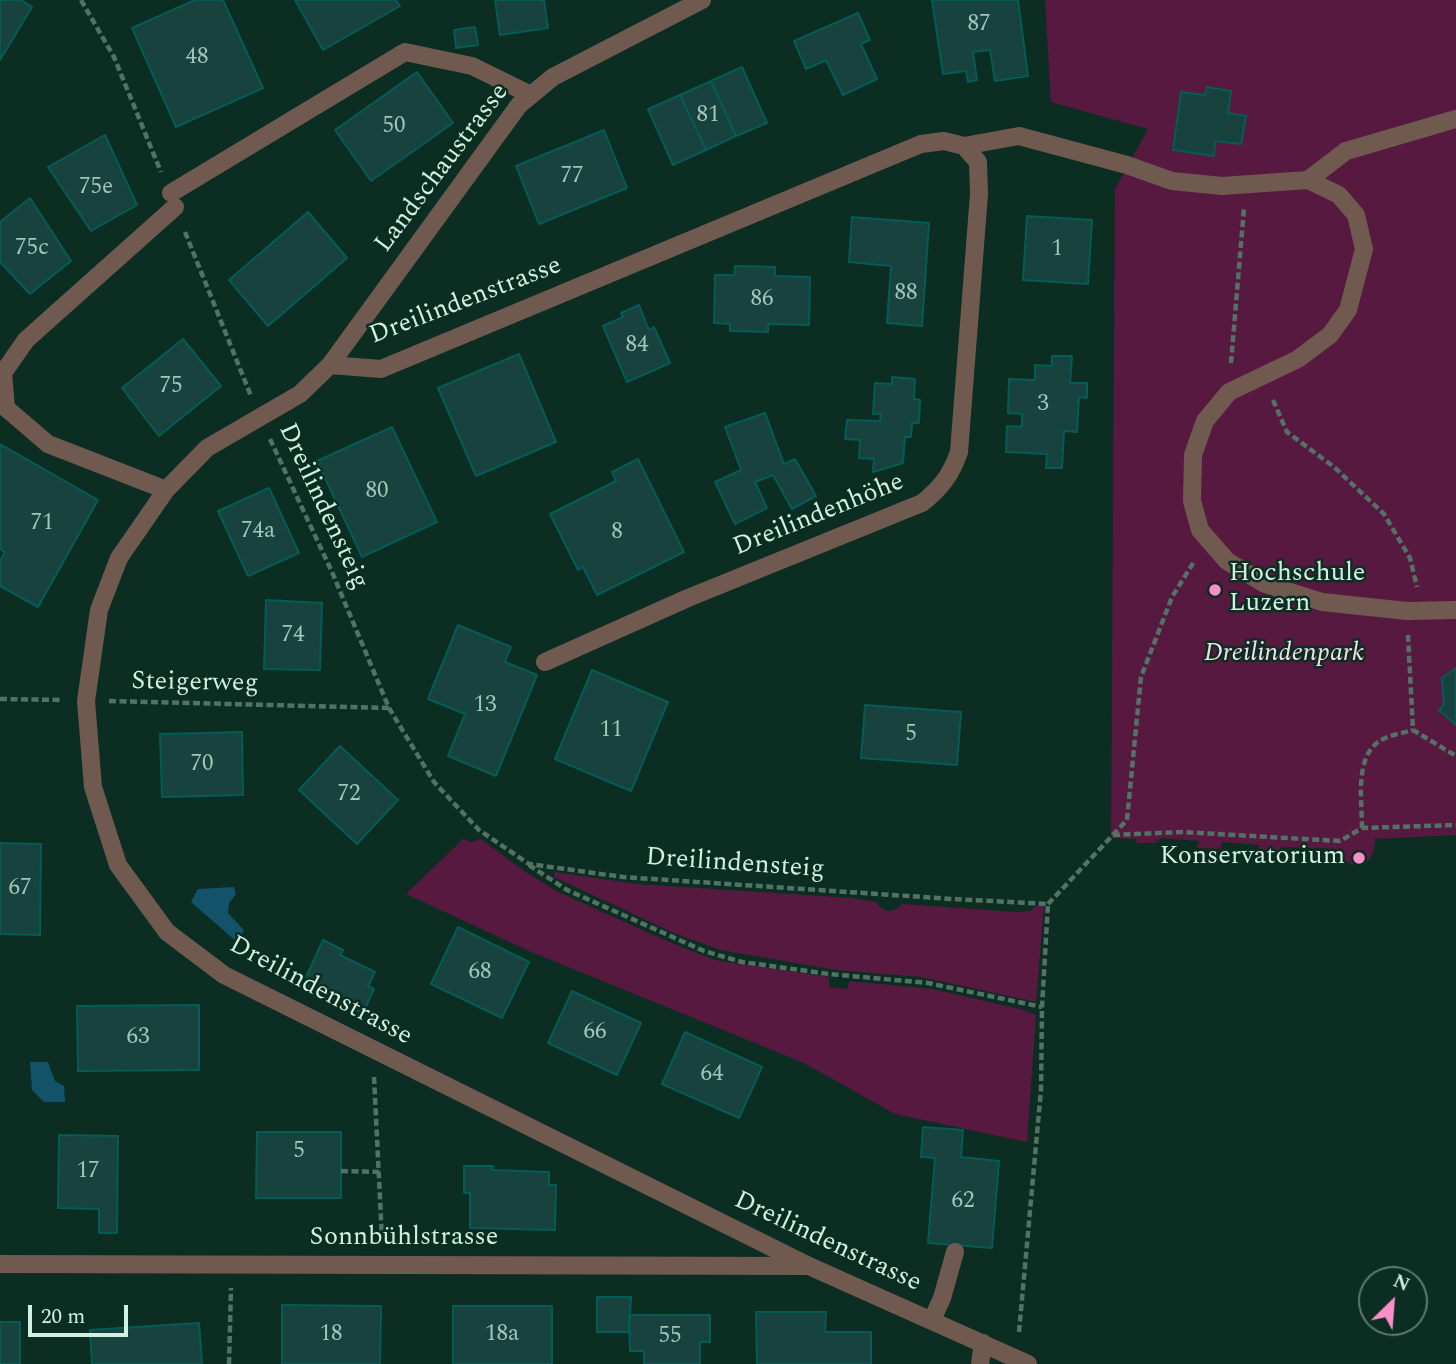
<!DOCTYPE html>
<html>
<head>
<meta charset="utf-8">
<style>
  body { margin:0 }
  #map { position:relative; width:1456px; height:1364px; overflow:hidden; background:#0c2d21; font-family:Spectral,serif }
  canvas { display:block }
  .north { position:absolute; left:1358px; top:1266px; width:70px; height:70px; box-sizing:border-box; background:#0c2d21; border:2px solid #5b7b6e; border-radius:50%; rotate:25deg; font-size:19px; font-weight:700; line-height:28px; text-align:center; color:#d1f0e2 }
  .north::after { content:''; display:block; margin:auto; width:24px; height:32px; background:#f98fc9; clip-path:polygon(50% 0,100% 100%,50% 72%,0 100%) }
  .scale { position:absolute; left:28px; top:1305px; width:100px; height:32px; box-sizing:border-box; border:4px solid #d1f0e2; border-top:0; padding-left:9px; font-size:21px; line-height:24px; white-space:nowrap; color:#d1f0e2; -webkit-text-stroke:5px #0c2d21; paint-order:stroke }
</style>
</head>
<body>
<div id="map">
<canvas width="1456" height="1364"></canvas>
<div class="north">N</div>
<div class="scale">20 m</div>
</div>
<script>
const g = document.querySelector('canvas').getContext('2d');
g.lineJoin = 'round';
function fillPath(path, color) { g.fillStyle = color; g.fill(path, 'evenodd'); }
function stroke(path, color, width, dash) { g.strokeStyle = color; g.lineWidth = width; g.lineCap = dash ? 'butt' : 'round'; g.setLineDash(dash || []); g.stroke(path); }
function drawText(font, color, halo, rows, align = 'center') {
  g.font = font + ' Spectral,serif'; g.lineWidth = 5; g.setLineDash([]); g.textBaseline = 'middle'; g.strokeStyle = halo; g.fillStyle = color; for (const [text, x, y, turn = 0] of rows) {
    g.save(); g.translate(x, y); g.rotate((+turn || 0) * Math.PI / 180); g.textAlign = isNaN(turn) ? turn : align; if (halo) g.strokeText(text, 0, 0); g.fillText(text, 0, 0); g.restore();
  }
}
fillPath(new Path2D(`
  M 1045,0 L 1456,0 L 1456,835 L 1375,839 C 1376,867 1350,876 1337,849 L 1281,847 L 1279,854 L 1258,852 L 1259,845 L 1222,842 L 1221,849 L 1197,848 L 1199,841 L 1161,838 L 1155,843 L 1137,843 L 1136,839 L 1111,838 L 1115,189 L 1148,129 L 1051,102 Z
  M 463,839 L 471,842 L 481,839 L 527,873 L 558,892 L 674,944 L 715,960 L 829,977 L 829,987 L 848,989 L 849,981 L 933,989 L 1024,1010 L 1036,1015 L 1027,1142 L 895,1114 L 804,1063 L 529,951 L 406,894 Z
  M 555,872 L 637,884 L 853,898 L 876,902 C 883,913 893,914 902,904 L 1017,912 L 1030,911 L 1037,905 L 1044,906 L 1036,1002 L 921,977 L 836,970 L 720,950 L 674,933 L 554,877 Z`), '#57193f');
fillPath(new Path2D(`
  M 234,887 L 236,894 L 229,903 L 228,913 L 244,930 L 238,943 L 191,902 L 198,889 Z
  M 30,1062 L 48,1062 L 55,1081 L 64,1086 L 65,1102 L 44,1102 L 32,1090 Z`), '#12536a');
const building = new Path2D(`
  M 0,0 L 21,0 L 32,7 L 0,60 Z
  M 195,0 L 223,0 L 263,88 L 176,127 L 132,28 Z
  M 295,0 L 396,0 L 400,6 L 323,50 Z
  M 495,0 L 544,0 L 548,28 L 500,35 Z
  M 932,0 L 1018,0 L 1028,76 L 995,81 L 990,50 L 973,52 L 977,80 L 968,82 L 966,71 L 943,74 Z
  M 858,13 L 870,40 L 861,44 L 877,79 L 843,95 L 826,60 L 806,69 L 794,41 Z
  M 475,27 L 478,45 L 456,48 L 454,30 Z
  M 742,67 L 767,123 L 736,136 L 711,81 Z
  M 417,72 L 453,123 L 371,181 L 335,130 Z
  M 711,81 L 736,136 L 706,150 L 680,95 Z
  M 1207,87 L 1231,91 L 1228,113 L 1246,116 L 1241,144 L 1215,141 L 1214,156 L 1173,150 L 1181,92 L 1205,95 Z
  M 680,95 L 706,150 L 673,165 L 648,109 Z
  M 604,130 L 627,188 L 539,224 L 516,166 Z
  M 105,135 L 137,205 L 91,231 L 48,167 Z
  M 30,198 L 71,261 L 30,294 L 0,262 L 0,222 Z
  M 308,212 L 347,258 L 268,326 L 229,280 Z
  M 1027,216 L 1092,220 L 1088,284 L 1023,280 Z
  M 852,217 L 929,223 L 922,326 L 887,323 L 891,266 L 849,262 Z
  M 735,266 L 775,267 L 775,276 L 810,277 L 809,325 L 768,324 L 768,332 L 730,331 L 730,324 L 714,323 L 715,275 L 734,275 Z
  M 639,305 L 649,330 L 654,327 L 670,363 L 627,382 L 603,326 L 623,317 L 621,313 Z
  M 183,339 L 221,386 L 159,436 L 122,388 Z
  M 519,354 L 556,442 L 476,476 L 438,388 Z
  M 1052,356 L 1072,356 L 1070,383 L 1087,383 L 1087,398 L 1079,397 L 1077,432 L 1064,431 L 1062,468 L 1046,468 L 1047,454 L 1006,452 L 1007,426 L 1022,427 L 1022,414 L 1008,413 L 1009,379 L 1035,380 L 1035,365 L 1052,366 Z
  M 892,377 L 915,379 L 914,399 L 920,400 L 919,423 L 912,423 L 911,437 L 905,437 L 903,463 L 873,472 L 874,459 L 859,458 L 860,440 L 845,439 L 847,420 L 880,421 L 881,414 L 873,414 L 875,383 L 892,384 Z
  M 765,413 L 784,464 L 795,459 L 816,496 L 792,509 L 773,475 L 755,482 L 767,508 L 735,524 L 715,482 L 741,470 L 725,427 Z
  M 392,427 L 437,522 L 362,557 L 317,461 Z
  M 0,444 L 98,500 L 38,607 L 0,586 L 0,561 L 5,552 L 0,549 Z
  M 638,459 L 684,552 L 597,595 L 583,567 L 578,570 L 550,514 L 616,481 L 612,472 Z
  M 269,488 L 299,553 L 248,576 L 218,511 Z
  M 266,600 L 322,603 L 320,670 L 264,669 Z
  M 458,625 L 511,647 L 505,662 L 537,675 L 496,776 L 448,756 L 465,714 L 428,699 Z
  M 1456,668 L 1456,725 L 1439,710 L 1444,705 L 1442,678 Z
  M 592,670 L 668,702 L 631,791 L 555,759 Z
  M 865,705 L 961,712 L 957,765 L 861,758 Z
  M 242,732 L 243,795 L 162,797 L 160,734 Z
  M 340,746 L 398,800 L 357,844 L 299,790 Z
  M 0,843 L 41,844 L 40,935 L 0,934 Z
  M 458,927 L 529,962 L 502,1018 L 431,984 Z
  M 323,940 L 343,950 L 340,955 L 375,972 L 368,986 L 374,989 L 363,1013 L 303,984 Z
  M 572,991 L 641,1023 L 617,1075 L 548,1043 Z
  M 199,1005 L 199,1070 L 78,1071 L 77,1006 Z
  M 685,1032 L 762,1067 L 739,1118 L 662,1084 Z
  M 923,1127 L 963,1130 L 961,1157 L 999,1161 L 992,1248 L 928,1243 L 935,1158 L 921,1157 Z
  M 257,1132 L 341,1132 L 341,1198 L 256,1198 Z
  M 59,1135 L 118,1136 L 117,1233 L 99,1233 L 99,1209 L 58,1208 Z
  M 464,1166 L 493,1166 L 492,1170 L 549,1172 L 549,1185 L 556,1185 L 555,1230 L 470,1228 L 470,1193 L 464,1193 Z
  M 597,1297 L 631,1297 L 629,1332 L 597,1332 Z
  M 282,1305 L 381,1306 L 380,1364 L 282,1364 Z
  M 453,1306 L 552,1306 L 552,1364 L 453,1364 Z
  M 756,1312 L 826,1312 L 825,1332 L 871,1332 L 871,1364 L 757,1364 Z
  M 629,1315 L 710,1315 L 710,1342 L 700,1342 L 700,1364 L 644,1364 L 644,1351 L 630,1351 Z
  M 0,1322 L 20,1322 L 20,1364 L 0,1364 Z
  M 199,1323 L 202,1364 L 92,1364 L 90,1330 Z`);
fillPath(building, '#17423e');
stroke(building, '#045c56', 2);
stroke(new Path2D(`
  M 81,0 L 114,57 L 161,172
  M 185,232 L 251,396
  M 1231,363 L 1244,208
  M 1273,400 L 1287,432 L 1334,467 L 1384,514 L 1410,558 L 1417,587
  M 270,439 L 332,572 L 389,708 L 434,782 L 479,830 L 529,864 L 623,877 L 953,899 L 1048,904
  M 1408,635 L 1413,730 L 1456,756
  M 0,699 L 62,700
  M 109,701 L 389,708
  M 1362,828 C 1362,801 1354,756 1381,740 C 1390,735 1403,733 1413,730
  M 1113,835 L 1182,832 L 1340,841 L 1362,828 L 1456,825
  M 529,865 L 567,890 L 704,951 L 742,962 L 829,974 L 928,983 L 1042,1007
  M 1048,904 L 1127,820 L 1141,677 L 1172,597 L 1195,560
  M 374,1077 L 382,1239
  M 341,1171 L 379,1172
  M 1019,1332 L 1041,1090 L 1042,1007 L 1048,904
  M 229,1364 L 231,1288`), '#527266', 4.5, [7, 3.5]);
stroke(new Path2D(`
  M 1308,180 L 1339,195 L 1356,215 L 1364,249 L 1348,310 L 1330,335 L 1298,359 L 1229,392 L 1205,421 L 1193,455 L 1192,501 L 1200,530 L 1227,561 L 1265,584 L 1322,602 L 1407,611 L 1456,610
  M 1308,180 L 1346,151 L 1456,119
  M 171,193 L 405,52 L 472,66 L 531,95
  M 330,365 L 519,105 L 553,77 L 702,0
  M 166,490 L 48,444 L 6,408 L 3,373 L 26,340 L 175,207
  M 545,662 L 688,598 L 922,503 C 941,488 951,475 959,452 L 979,194 L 978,162 L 964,146
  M 0,1264 L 805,1266
  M 932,1320 L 942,1298 L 955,1252
  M 980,1364 L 983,1343
  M 1028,1364 L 809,1266 L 224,975 L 167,932 L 118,865 L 93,787 L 86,701 L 99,610 L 119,558 L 166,490 L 207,448 L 300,394 L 330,365 L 381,369 L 921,144 L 944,141 L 964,146 L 1019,136 L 1127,165 L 1172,181 L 1222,186 L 1308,180`), '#705a4f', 18);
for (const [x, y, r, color] of [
  [1215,590,7,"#f98fc9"],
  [1359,858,7,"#f98fc9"]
]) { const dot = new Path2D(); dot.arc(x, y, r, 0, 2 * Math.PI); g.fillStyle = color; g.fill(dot); stroke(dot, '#0c2d21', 2.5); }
drawText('23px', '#a2c4b9', null, [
  ["87",979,25],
  ["48",197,58],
  ["81",708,116],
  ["50",394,127],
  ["77",572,177],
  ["75e",96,188],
  ["75c",32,249],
  ["1",1057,250],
  ["88",906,294],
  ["86",762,300],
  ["84",637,346],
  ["75",171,387],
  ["3",1043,405],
  ["80",377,492],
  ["71",42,524],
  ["74a",258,532],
  ["8",617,533],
  ["74",293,636],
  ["13",485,706],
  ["11",611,731],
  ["5",911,735],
  ["70",202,765],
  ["72",349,795],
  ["67",20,889],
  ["68",480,973],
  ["66",595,1033],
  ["63",138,1038],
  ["64",712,1075],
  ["5",299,1152],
  ["17",88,1172],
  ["62",963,1202],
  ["18",331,1335],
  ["18a",502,1335],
  ["55",670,1337]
]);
drawText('26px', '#d1f0e2', '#0c2d21', [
  ["Landschaustrasse",443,169,-53],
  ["Dreilindenstrasse",466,302,-21],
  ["Dreilindensteig",322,507,65],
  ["Dreilindenhöhe",819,516,-22],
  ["Steigerweg",195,684,1],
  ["Dreilindensteig",735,865,4],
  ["Dreilindenstrasse",320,992,28],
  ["Sonnbühlstrasse",404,1239],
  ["Dreilindenstrasse",827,1243,25]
]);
drawText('26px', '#d1f0e2', '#0c2d21', [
  ["Hochschule",1229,575],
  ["Luzern",1229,605],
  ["Konservatorium",1345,858,"right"]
], 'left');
drawText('italic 26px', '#f4dde8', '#0c2d21', [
  ["Dreilindenpark",1284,655]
]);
</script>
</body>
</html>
